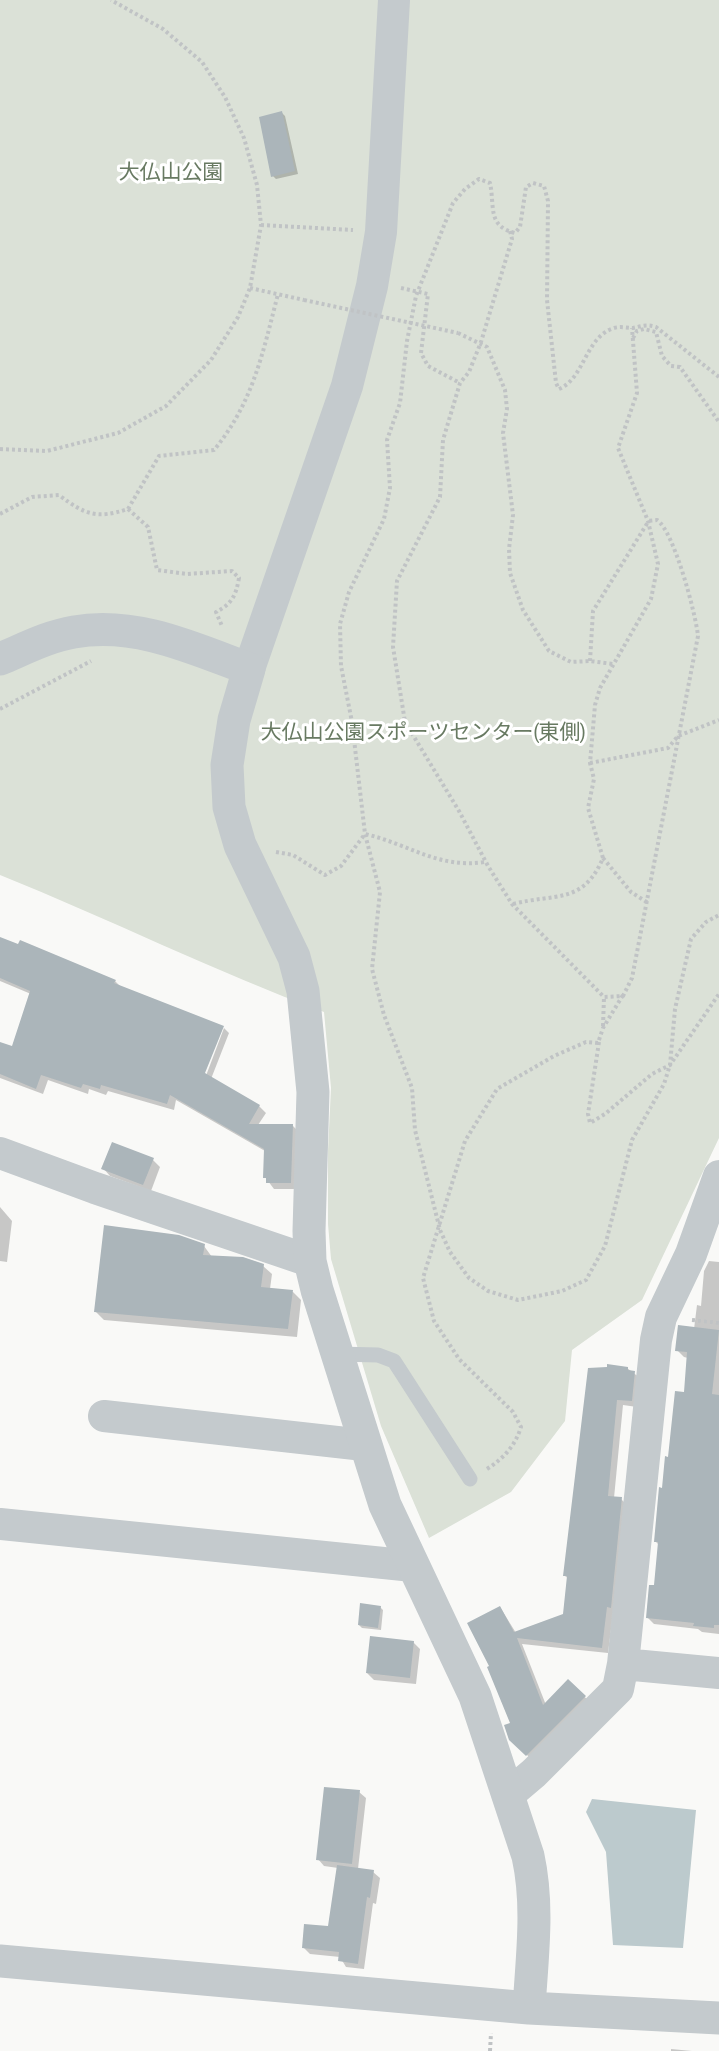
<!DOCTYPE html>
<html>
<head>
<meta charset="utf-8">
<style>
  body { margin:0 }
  canvas { display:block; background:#f9f9f7 }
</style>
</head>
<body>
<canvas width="719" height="2051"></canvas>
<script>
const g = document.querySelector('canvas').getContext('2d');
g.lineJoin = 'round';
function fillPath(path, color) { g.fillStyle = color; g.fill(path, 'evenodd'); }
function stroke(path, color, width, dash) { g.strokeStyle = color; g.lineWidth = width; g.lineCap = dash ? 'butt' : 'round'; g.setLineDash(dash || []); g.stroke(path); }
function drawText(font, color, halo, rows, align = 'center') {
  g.font = font + ' "Asap Condensed","Noto Sans JP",sans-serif'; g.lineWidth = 6; g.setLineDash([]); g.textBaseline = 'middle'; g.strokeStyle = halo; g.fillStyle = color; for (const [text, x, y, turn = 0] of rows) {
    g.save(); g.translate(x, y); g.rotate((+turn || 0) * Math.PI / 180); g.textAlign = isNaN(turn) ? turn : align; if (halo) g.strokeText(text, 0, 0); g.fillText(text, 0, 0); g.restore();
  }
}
fillPath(new Path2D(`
  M 0,0 L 719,0 L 719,1138 L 642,1300 L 572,1350 L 565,1421 L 511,1492 L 429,1538 L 381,1426 L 331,1259 L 328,1224 L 328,1151 L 331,1088 L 324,1012 C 214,971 109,919 0,875 Z`), '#dbe1d7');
fillPath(new Path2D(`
  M 592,1799 L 696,1810 L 683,1948 L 613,1945 L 606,1852 L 586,1812 Z`), '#bccacd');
fillPath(new Path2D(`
  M 282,113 L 285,116 L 298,174 L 276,179 L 273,176 Z
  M 0,949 L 115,981 L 121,987 L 223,1027 L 201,1080 L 204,1081 L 224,1028 L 229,1033 L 211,1079 L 259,1106 L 266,1113 L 258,1125 L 293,1126 L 299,1132 L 297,1189 L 274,1189 L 265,1177 L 265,1151 L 176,1100 L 174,1110 L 108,1091 L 106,1095 L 89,1089 L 88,1094 L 48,1080 L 43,1094 L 0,1078 L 0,1044 L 12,1048 L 31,994 L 0,981 Z
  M 153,1160 L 160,1167 L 151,1191 L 110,1176 L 103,1168 Z
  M 0,1207 L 12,1221 L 7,1262 L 0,1261 Z
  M 204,1246 L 212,1257 L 263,1266 L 272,1274 L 270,1289 L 293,1292 L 301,1300 L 297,1337 L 104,1320 L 95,1311 Z
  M 709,1261 L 719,1262 L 719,1634 L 702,1632 L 698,1629 L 654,1624 L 647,1617 L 655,1587 L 659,1545 L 655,1541 L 663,1490 L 686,1394 L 688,1358 L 684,1357 L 677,1350 L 694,1329 L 697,1305 L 701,1306 L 704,1271 Z
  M 627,1368 L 640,1378 L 637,1407 L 623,1405 L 614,1498 L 621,1499 L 627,1505 L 608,1653 L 522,1644 L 546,1705 L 568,1681 L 591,1703 L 533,1761 L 511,1739 L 512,1723 L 500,1607 L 516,1633 L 565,1615 L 569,1579 L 565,1576 L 589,1369 Z
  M 380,1607 L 383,1610 L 381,1630 L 362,1628 L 359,1625 Z
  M 413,1642 L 420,1649 L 416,1684 L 374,1680 L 367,1673 Z
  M 359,1792 L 366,1798 L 358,1869 L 373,1872 L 380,1878 L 376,1904 L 373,1903 L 364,1969 L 346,1967 L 340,1957 L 310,1954 L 303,1947 L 329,1928 L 338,1868 L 324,1866 L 318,1859 Z
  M 671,2049 L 692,2051 L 671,2051 Z`), '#0003');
fillPath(new Path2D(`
  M 282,111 L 295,171 L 271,177 L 259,117 Z
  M 0,937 L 18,944 L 20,940 L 116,980 L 114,983 L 224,1026 L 205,1073 L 260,1105 L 249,1124 L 293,1124 L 291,1183 L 266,1183 L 266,1178 L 263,1178 L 264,1149 L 170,1095 L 167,1104 L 101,1085 L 100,1089 L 83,1084 L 81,1088 L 41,1075 L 36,1089 L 0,1074 L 0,1042 L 12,1046 L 30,991 L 0,978 Z
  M 112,1142 L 154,1158 L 143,1185 L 101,1169 Z
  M 104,1225 L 179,1235 L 205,1244 L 203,1255 L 243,1257 L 264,1264 L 261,1287 L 293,1290 L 288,1329 L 94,1312 Z
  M 678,1325 L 719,1330 L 712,1394 L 719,1395 L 719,1625 L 714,1625 L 714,1628 L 693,1626 L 694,1623 L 646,1618 L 649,1585 L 654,1585 L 658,1542 L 654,1542 L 659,1487 L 662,1488 L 665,1456 L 668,1457 L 675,1391 L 684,1392 L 687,1352 L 675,1351 Z
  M 607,1364 L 628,1367 L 628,1370 L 635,1371 L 632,1401 L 617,1400 L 608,1496 L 622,1497 L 611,1608 L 607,1607 L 602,1648 L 517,1638 L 543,1705 L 568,1679 L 586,1696 L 526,1756 L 509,1740 L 504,1725 L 510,1723 L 487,1667 L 489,1666 L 467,1623 L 500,1606 L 514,1632 L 563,1614 L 567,1576 L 563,1576 L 588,1368 L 607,1367 Z
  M 360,1603 L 381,1606 L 378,1628 L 358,1625 Z
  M 370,1636 L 414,1641 L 410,1678 L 366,1673 Z
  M 324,1787 L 360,1790 L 352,1864 L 316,1860 Z
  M 337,1865 L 374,1870 L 370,1898 L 367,1897 L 358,1964 L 338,1961 L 339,1952 L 302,1948 L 304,1924 L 328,1926 Z`), '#abb5ba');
stroke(new Path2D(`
  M 261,225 L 353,230
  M 510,231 L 512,239 L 481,342 L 469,372 L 460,383 L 443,440 L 440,497 L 397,581 L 393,647 L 405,722 L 459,811 L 488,866 L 512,904 L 604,997 L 623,996 L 632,978 L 698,636 C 696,615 674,531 657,520 L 648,521
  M 250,288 L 304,300
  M 401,288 L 428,294 L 421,353 L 428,366 L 460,383
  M 458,333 L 487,347 L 505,390 L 507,409 L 503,433 L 513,515 L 509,549 L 510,573 L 523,610 L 549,651 L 571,662 L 590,661 L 613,664
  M 633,338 L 637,331 L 644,329 L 656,332 L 662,356 L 671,366 L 680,367 L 719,422
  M 719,377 L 656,327 C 647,324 642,326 633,328 C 627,328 621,326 614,328 C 585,337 585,378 559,389 L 556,383 L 547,300 L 548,201 L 544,186 L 533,183 L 526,187 L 520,227 L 515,233 C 487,226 495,207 490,183 L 479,179 L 465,189 L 453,203 L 416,296 L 407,341 L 400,403 L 387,440 L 390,488 L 384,519 L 349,592 L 340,624 L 341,666 L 352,722 L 365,834 L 380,892 L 372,969 L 384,1015 L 412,1088 L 415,1130 L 440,1230 L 450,1252 L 469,1278 L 488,1291 L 518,1300 L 562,1291 L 586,1280 L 605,1246 L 632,1140 L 664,1084 L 670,1065 L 675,1009 L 691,939 L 706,922 L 719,915
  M 0,449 L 47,451 L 118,433 L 166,406 L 211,360 L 238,317 L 250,288 L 261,225 L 257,185 L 244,138 L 225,97 L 202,62 L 163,29 L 111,0
  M 128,509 L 148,527 L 157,570 L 187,574 L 232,571 L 239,578 C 236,595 232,604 216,612 L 222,626
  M 0,514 L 32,497 L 59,495 C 85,515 97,519 128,509 L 159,456 L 214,450 C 253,403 263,352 278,294
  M 590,661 L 593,611 L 648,522
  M 0,709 L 91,661
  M 590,763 L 668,748 L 678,736 L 719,720
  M 276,852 L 293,855 L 325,875 L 341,866 L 365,834 C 409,844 438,869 485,862
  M 603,858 L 631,892 L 648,903
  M 513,904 C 555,893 583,905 603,858 L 588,808 L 594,779 L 590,763 L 595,705 L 600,688 L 651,599 L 658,564 L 648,521 L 618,448 L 637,393 L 632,328
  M 603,1026 L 604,997
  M 599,1042 L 588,1114 L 590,1123 L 605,1114 L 652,1074 L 670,1065 L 719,994
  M 692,1320 L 719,1323
  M 487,1469 C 504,1458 515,1446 521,1427 L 513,1412 L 459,1359 L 434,1321 L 423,1278 L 465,1141 L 497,1089 L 554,1056 L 586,1042 L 598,1043 L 603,1028 L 623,995
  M 490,2051 L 491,2033`), '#c0c3c5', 4, [3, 3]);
stroke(new Path2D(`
  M 337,1354 L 378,1355 L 394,1361 L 470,1479`), '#c4cacd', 15);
stroke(new Path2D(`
  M 249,669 L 347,386 L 372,286 L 381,232 L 394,0
  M 0,1153 L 95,1188 L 310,1261
  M 104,1416 L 364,1445
  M 0,1524 L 413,1566
  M 623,1664 L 719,1673
  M 508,1795 L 534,1773 L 618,1689 L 623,1664 L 656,1340 L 661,1317 L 691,1254 L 719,1176`), '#c4cacd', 32);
stroke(new Path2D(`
  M 0,659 C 24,649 49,636 74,632 C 135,621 193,648 249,669 L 234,720 L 227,765 L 229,807 L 240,845 L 294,957 L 303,991 L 313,1092 L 309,1231 L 310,1261 L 317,1290 L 385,1505 L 475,1696 L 528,1856 C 539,1906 532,1957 529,2008
  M 0,1961 L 529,2008 L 719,2018`), '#c4cacd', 33);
stroke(new Path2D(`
  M 304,300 L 458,333`), '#c0c3c5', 4, [3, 3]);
drawText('21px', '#687a62', '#fff', [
  ["大仏山公園",171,172],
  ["大仏山公園スポーツセンター(東側)",423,732]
]);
</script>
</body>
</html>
